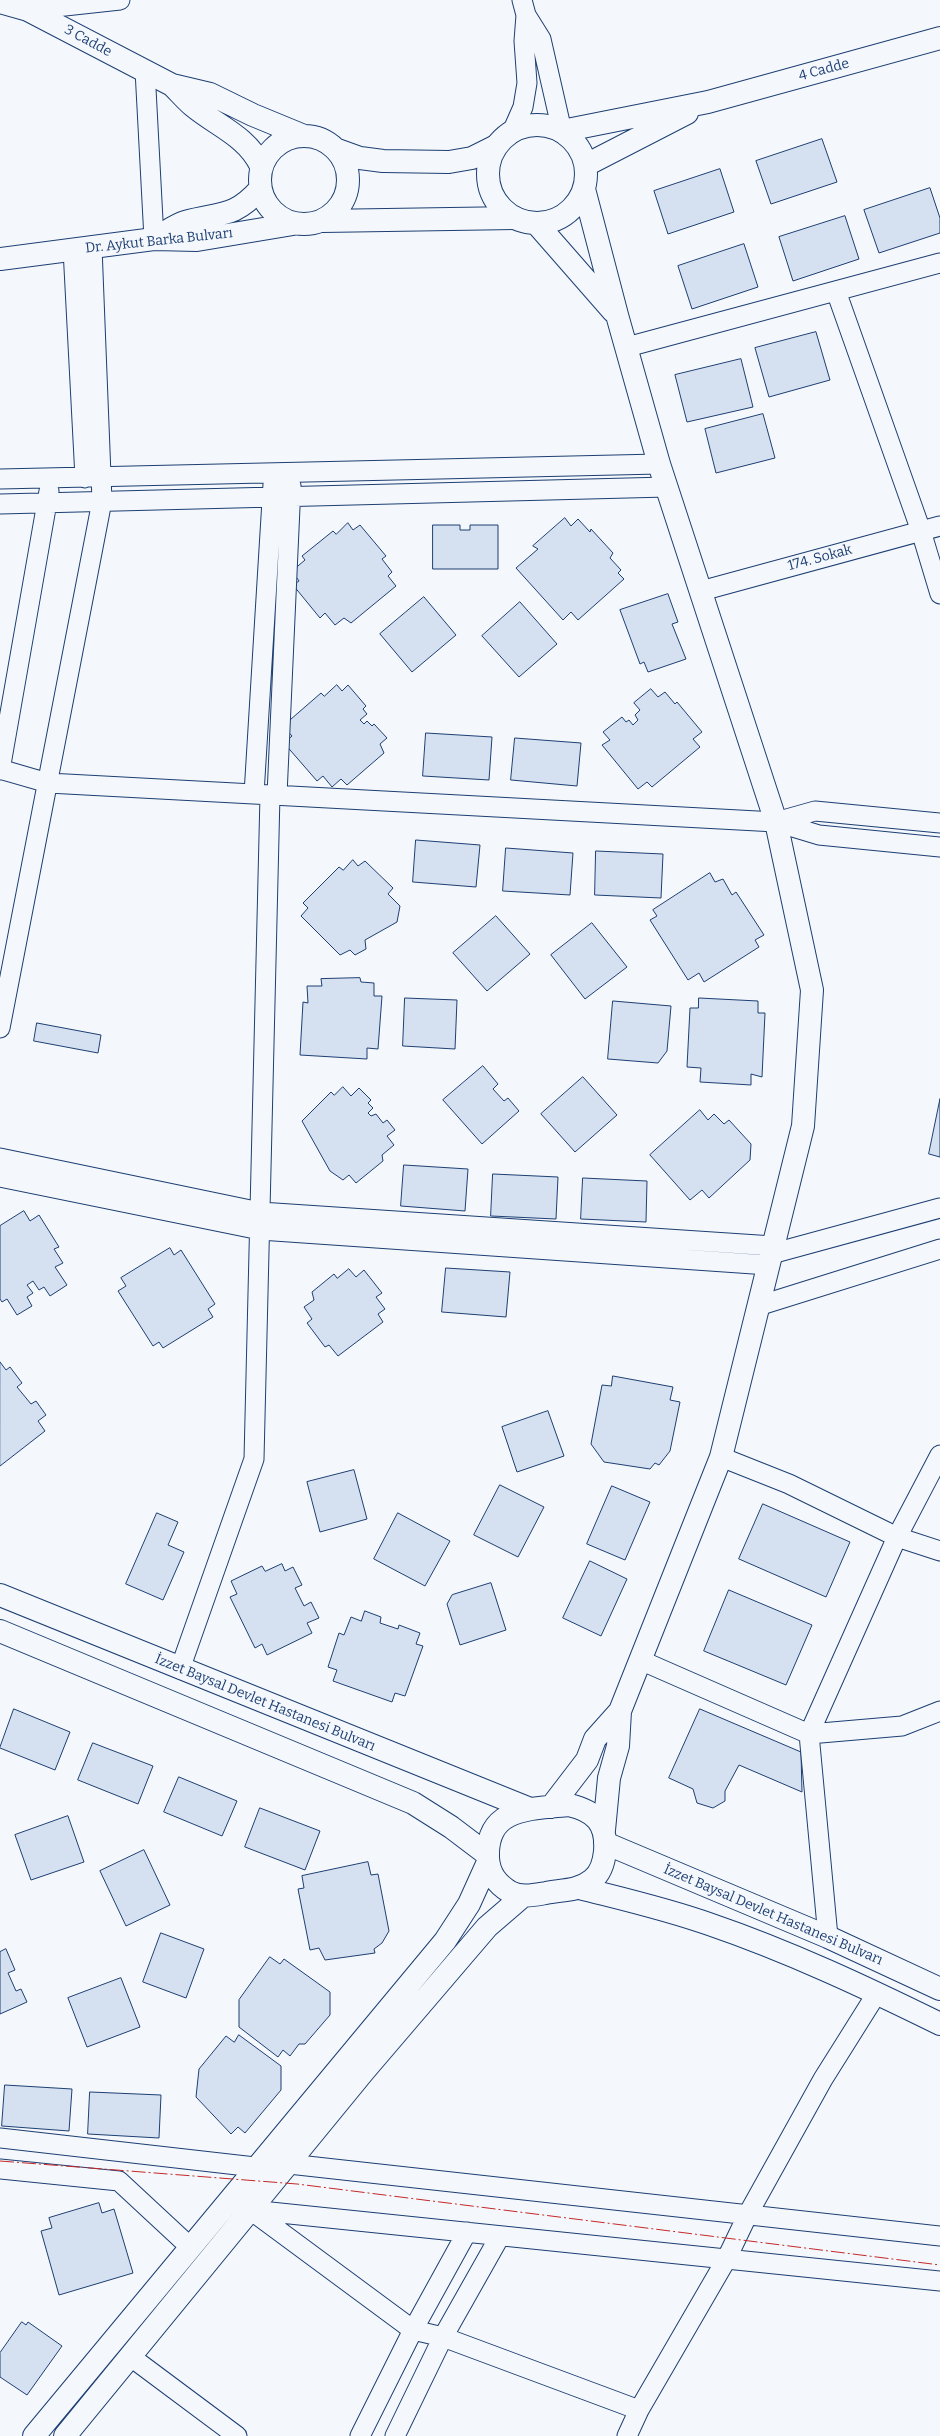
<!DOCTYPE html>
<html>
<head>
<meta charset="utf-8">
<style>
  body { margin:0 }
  canvas { display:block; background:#f4f7fb }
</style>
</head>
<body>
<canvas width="940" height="2436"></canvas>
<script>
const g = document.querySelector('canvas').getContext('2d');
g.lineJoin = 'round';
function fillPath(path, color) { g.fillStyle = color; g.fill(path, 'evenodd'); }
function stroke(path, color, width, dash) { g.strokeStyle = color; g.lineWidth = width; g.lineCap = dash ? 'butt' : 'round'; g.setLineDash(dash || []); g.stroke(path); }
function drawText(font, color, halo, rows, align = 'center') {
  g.font = font + ' Bitter,serif'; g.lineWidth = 3; g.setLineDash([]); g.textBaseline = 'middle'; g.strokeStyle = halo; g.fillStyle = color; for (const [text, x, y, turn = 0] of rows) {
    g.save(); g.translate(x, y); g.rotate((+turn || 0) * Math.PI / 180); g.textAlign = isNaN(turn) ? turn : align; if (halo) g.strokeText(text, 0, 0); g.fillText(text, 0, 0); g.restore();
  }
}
const building = new Path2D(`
  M 822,139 L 837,182 L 771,204 L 756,161 Z
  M 720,169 L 734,212 L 668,234 L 654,191 Z
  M 930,188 L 940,218 L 940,233 L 879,253 L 864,210 Z
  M 845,216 L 859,259 L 793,281 L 779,237 Z
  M 744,244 L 758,287 L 692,309 L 678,266 Z
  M 816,332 L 830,380 L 769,397 L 755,348 Z
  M 741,359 L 753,407 L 687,422 L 675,375 Z
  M 763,414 L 775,458 L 716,473 L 705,429 Z
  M 565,518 L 571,526 L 578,519 L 590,532 L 591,529 L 613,553 L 610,558 L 621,570 L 618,573 L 624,579 L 578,620 L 571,612 L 563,620 L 516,568 L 538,549 L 533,546 Z
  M 348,523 L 353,530 L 360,525 L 386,556 L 382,559 L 392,572 L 388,576 L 396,586 L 351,623 L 344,618 L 335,625 L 325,613 L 320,618 L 293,585 L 299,581 L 292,571 L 305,560 L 302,556 L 333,531 L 336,534 Z
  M 433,525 L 460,525 L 460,530 L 470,530 L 470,525 L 498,525 L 498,569 L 433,569 Z
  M 668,594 L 678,622 L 672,624 L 686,659 L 648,672 L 644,662 L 640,664 L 620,610 Z
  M 424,597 L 456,635 L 412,672 L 380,634 Z
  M 520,602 L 557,644 L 519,677 L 482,636 Z
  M 337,685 L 342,691 L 348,685 L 366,706 L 363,709 L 367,714 L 360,720 L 364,724 L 367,721 L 372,726 L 374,724 L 387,738 L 380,744 L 384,753 L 347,785 L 341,779 L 332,787 L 323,776 L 317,781 L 284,743 L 292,736 L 283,726 L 321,693 L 324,696 Z
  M 651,689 L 658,697 L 665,692 L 675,704 L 677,702 L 702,732 L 693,739 L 700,747 L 652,787 L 647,782 L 638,789 L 602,745 L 610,740 L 603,732 L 622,717 L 626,722 L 629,720 L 633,725 L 638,720 L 635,715 L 640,710 L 634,703 Z
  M 426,733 L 492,737 L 489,780 L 423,776 Z
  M 515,738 L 581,743 L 577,786 L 511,780 Z
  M 416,840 L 480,845 L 476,887 L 413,882 Z
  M 506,848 L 573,853 L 570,895 L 503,891 Z
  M 596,851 L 663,854 L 661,898 L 595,895 Z
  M 353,860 L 358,866 L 365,861 L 393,888 L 388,894 L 400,906 L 397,922 L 365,940 L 366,949 L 355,955 L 350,950 L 340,955 L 301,916 L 308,908 L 303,903 L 339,867 L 343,870 Z
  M 710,873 L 715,882 L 723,879 L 732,895 L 736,892 L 764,935 L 755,940 L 759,947 L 704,982 L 699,973 L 688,980 L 650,920 L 657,916 L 653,910 Z
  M 496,916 L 530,954 L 487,991 L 453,953 Z
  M 592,923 L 627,967 L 585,999 L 551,955 Z
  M 360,978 L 361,982 L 374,983 L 374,996 L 382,996 L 378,1049 L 367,1048 L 367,1059 L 300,1055 L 303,1002 L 308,1003 L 307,986 L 322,986 L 321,979 Z
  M 405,998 L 457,1000 L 455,1049 L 403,1046 Z
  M 699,998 L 758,1001 L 758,1013 L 765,1013 L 762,1077 L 751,1074 L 751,1085 L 700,1082 L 701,1068 L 687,1067 L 690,1008 L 698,1008 Z
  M 613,1001 L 671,1006 L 667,1051 L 658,1063 L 608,1059 Z
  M 37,1023 L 101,1035 L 98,1053 L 34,1041 Z
  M 483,1066 L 498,1084 L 493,1089 L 504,1101 L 508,1098 L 519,1111 L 482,1144 L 443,1100 Z
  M 583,1077 L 617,1115 L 575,1152 L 541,1114 Z
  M 343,1087 L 351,1096 L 359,1088 L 371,1100 L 368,1103 L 373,1108 L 368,1113 L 371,1116 L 376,1114 L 383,1123 L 387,1120 L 395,1130 L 387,1136 L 394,1145 L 382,1155 L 383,1161 L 356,1183 L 349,1175 L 343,1180 L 330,1171 L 302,1121 L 331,1092 L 334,1095 Z
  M 940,1099 L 940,1157 L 929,1154 Z
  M 700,1110 L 708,1120 L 714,1114 L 724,1124 L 729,1120 L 751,1144 L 750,1160 L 709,1198 L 702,1190 L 690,1200 L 650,1155 Z
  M 404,1165 L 468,1169 L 465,1211 L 401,1206 Z
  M 493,1174 L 558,1177 L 556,1219 L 491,1216 Z
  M 583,1178 L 647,1181 L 646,1222 L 581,1219 Z
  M 24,1211 L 30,1221 L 39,1215 L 59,1247 L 54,1249 L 63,1263 L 55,1267 L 67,1285 L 50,1296 L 44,1287 L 39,1290 L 33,1281 L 27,1285 L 33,1293 L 27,1297 L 32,1306 L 17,1315 L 7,1299 L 2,1302 L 0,1299 L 0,1226 Z
  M 170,1248 L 174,1255 L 181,1250 L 215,1304 L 208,1309 L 213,1317 L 163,1348 L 159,1342 L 153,1346 L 118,1291 L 126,1286 L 121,1278 Z
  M 446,1268 L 510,1272 L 506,1317 L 442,1312 Z
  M 349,1269 L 356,1277 L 364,1270 L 382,1293 L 376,1297 L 385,1309 L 378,1314 L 383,1322 L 338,1356 L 329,1345 L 325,1347 L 307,1323 L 312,1319 L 304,1307 L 314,1300 L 312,1292 L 334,1274 L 337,1278 Z
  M 0,1362 L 6,1370 L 10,1367 L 22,1383 L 17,1387 L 31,1404 L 36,1401 L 46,1415 L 38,1421 L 45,1431 L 0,1466 Z
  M 613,1376 L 673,1387 L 670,1400 L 680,1402 L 670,1451 L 659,1465 L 655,1463 L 650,1469 L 604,1462 L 591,1444 L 602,1385 L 611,1386 Z
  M 548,1411 L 564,1456 L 517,1472 L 502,1427 Z
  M 354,1470 L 367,1519 L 320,1532 L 307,1482 Z
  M 500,1485 L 544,1507 L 518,1557 L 474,1535 Z
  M 612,1486 L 650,1502 L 625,1560 L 587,1544 Z
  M 763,1504 L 850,1542 L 826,1597 L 739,1559 Z
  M 157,1513 L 178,1522 L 168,1545 L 184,1552 L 163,1600 L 126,1584 Z
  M 398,1513 L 450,1541 L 425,1586 L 374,1559 Z
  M 590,1561 L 627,1579 L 601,1636 L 563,1618 Z
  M 282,1564 L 285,1571 L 293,1567 L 302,1585 L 295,1588 L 304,1606 L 311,1602 L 319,1618 L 307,1623 L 312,1633 L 267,1655 L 262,1644 L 255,1648 L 230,1597 L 237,1594 L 231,1581 L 262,1566 L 265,1571 Z
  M 491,1583 L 506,1630 L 460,1645 L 447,1604 L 452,1595 Z
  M 729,1590 L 812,1625 L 786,1685 L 704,1651 Z
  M 365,1611 L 381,1617 L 380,1623 L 398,1629 L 399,1625 L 420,1633 L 416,1644 L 423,1646 L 405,1696 L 395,1693 L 392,1702 L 333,1681 L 337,1670 L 328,1667 L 339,1633 L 344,1635 L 351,1617 L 361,1621 Z
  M 14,1709 L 70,1732 L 55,1770 L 0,1748 Z
  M 700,1709 L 801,1752 L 802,1792 L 739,1765 L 725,1791 L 725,1801 L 713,1808 L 697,1803 L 693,1789 L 669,1778 Z
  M 93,1743 L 153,1766 L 138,1804 L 78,1780 Z
  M 179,1777 L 237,1801 L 222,1836 L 164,1812 Z
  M 260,1808 L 320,1831 L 305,1870 L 245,1847 Z
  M 68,1816 L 84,1862 L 31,1880 L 15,1835 Z
  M 144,1850 L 170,1905 L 126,1926 L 100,1871 Z
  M 368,1862 L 371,1875 L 378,1874 L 389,1931 L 382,1943 L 374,1949 L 375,1953 L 325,1960 L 319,1948 L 310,1950 L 298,1889 L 304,1888 L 302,1876 Z
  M 161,1933 L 204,1949 L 186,1998 L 143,1982 Z
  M 6,1949 L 15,1970 L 8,1973 L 16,1991 L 21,1989 L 27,2002 L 0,2014 L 0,1952 Z
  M 270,1957 L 280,1964 L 284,1959 L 330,1992 L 330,2015 L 305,2044 L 299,2044 L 290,2056 L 283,2050 L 278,2057 L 239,2027 L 239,2000 Z
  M 121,1978 L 140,2027 L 87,2047 L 68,1998 Z
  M 239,2035 L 281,2066 L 281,2090 L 245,2133 L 238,2127 L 231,2134 L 196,2097 L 199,2069 L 226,2036 L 234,2042 Z
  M 5,2085 L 72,2089 L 69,2131 L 2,2126 Z
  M 90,2092 L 161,2095 L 159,2138 L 88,2134 Z
  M 99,2203 L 102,2213 L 114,2209 L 133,2273 L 59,2295 L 41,2231 L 52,2228 L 49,2218 Z
  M 22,2322 L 26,2325 L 28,2322 L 62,2346 L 27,2395 L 0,2377 L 0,2353 Z`);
fillPath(building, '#d5e0f0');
stroke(building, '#1d3f73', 1);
const minor = new Path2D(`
  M 522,0 L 526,15
  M 28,10 L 120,0
  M 145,70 L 154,239
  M 512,132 L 523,107 L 527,83 L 524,41 L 526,15 L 541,39 L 562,131
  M 73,249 L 85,478
  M 836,291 L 921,531 L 940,594
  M 627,347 L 940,263
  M 0,479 L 659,464
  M 0,504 L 667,487
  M 701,591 L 940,526
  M 0,769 L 48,783 L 776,822 L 819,835 L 940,847
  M 0,770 L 49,491
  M 254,794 L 273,484
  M 277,795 L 291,485
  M 776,822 L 815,811 L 940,823
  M 0,1028 L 102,501 L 92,247
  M 0,1158 L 260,1212 L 773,1246
  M 0,1177 L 260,1230 L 768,1265
  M 771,1254 L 940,1208
  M 758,1306 L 940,1249
  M 721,1457 L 789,1484 L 897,1537 L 940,1551
  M 640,1660 L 809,1734 L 902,1726 L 940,1711
  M 180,1669 L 254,1459 L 270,795
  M 828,1937 L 809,1734 L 897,1537 L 940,1455
  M 0,2138 L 255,2167
  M 289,2164 L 940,2236
  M 0,2169 L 119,2181 L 189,2246
  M 251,2210 L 940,2281
  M 252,2211 L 413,2330 L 443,2337 L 639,2410
  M 131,2357 L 237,2436
  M 360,2436 L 413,2330 L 467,2232
  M 395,2436 L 443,2337 L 500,2236
  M 627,2436 L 639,2410 L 726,2260 L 748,2214 L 823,2079 L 877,1993`);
const secondary = new Path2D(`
  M 0,2 L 28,10 L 172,85 L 210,94 L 253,115 L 304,136
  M 173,86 C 180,93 186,100 193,106 C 217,126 247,136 261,166
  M260 180a44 44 0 1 1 88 0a44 44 0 1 1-88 0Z
  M 335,149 L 360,158 L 383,161 L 449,162 L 472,158 L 496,146
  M 322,221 L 515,218
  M 155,238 C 165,233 175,225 185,222 C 220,212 233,219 260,189
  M 0,259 L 154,239 L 197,240 L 293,224`);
const primary = new Path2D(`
  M488 174a49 49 0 1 1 98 0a49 49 0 1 1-98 0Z
  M 562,131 L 708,102 L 940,38
  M 586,165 L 687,113
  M 584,189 L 617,315 L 659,464 L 776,822 L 812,990 L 803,1126 L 721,1457 L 620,1711
  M 536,223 L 613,311
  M 0,1595 L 530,1809
  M 0,1631 L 413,1803 L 451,1827 L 488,1855
  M 569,1805 C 595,1811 607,1823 605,1851 C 604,1862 601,1873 592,1880 C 579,1891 561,1890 546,1893 C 534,1895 521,1898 510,1892 C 497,1884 489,1874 488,1858 C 486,1807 530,1809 569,1805 Z
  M 551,1807 L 587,1760 L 595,1739 L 620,1711 L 618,1746 L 609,1778 L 604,1830
  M 605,1843 L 828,1937 L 940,1989
  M 580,1888 C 623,1899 667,1909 709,1924 C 788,1951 865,1987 940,2024
  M 34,2436 L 445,1941 L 469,1904 L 488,1862
  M 65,2436 L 364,2071 L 487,1927 L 523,1896`);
stroke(minor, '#1d3f73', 21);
stroke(secondary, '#1d3f73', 24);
stroke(primary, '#1d3f73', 24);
stroke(minor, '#f4f7fb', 19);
stroke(secondary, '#f4f7fb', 22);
stroke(primary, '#f4f7fb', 22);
stroke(new Path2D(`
  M 0,2161 L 297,2184 L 940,2265`), '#c62828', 1, [14, 3, 2, 3]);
drawText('14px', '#1d3f73', '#f4f7fb', [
  ["3 Cadde",88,41,28],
  ["4 Cadde",824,70,-15],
  ["Dr. Aykut Barka Bulvarı",159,241,-6],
  ["174. Sokak",820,558,-15],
  ["İzzet Baysal Devlet Hastanesi Bulvarı",265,1703,22],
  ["İzzet Baysal Devlet Hastanesi Bulvarı",773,1915,23]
]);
</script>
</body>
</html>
